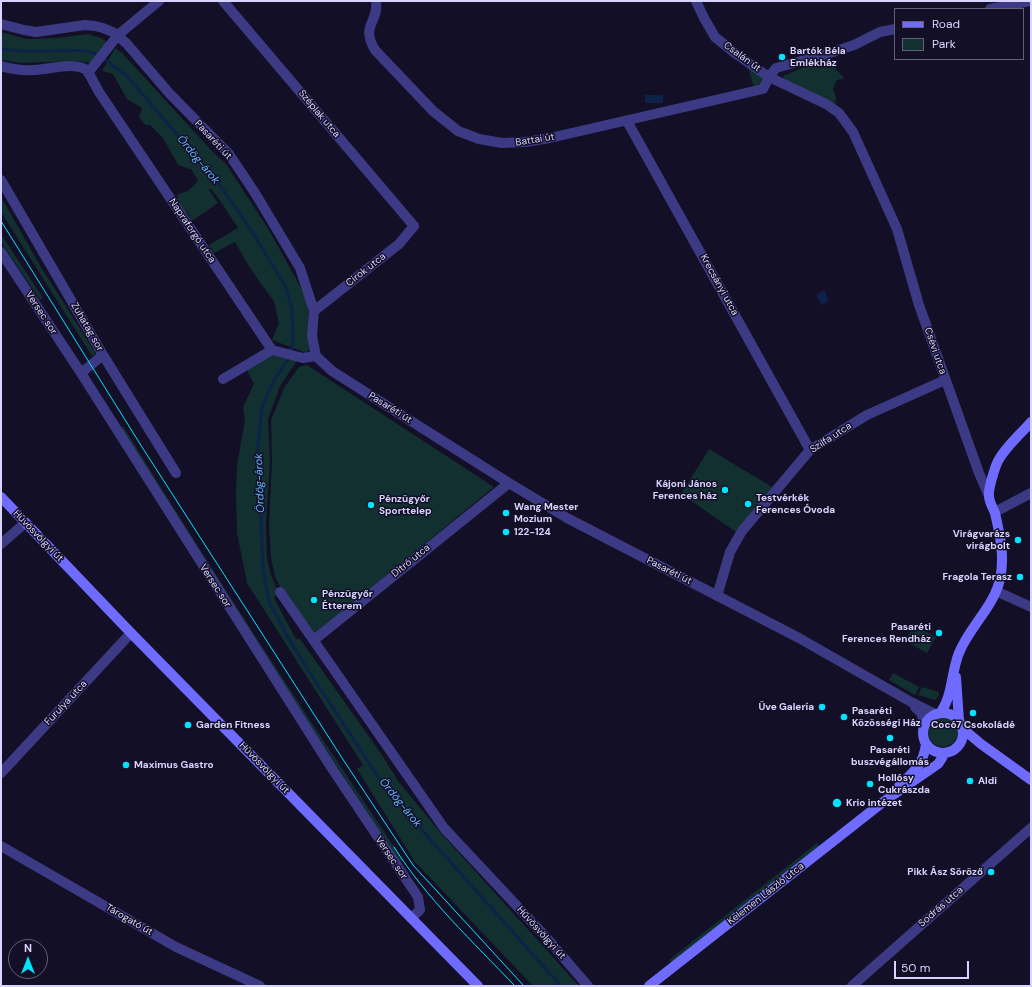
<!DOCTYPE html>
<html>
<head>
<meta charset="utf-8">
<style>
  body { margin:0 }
  #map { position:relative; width:1032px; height:987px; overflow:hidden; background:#130f26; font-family:"DM Sans",sans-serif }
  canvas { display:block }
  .frame { position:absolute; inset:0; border:2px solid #d9d4ff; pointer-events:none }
  .legend { position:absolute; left:894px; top:8px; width:130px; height:52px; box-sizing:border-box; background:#130f26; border:1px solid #625e7d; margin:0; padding:5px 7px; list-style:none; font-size:12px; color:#d9d4ff }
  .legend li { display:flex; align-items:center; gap:8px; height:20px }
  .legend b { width:20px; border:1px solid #625e7d }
  .north { position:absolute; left:8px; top:939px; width:40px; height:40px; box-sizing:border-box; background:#130f26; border:1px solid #625e7d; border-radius:50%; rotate:0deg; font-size:11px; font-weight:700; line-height:16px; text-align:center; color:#d9d4ff }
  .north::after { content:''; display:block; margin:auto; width:14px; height:18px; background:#00e5ff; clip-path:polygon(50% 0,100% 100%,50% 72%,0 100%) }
  .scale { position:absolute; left:894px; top:961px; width:75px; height:18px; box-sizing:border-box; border:2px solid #d9d4ff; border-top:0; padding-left:5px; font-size:12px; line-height:14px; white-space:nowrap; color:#d9d4ff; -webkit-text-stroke:3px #130f26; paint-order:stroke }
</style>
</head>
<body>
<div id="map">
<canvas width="1032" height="987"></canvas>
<div class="frame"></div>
<ul class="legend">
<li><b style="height:5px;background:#6f6bff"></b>Road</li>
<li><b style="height:11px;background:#12302f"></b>Park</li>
</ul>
<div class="north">N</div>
<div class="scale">50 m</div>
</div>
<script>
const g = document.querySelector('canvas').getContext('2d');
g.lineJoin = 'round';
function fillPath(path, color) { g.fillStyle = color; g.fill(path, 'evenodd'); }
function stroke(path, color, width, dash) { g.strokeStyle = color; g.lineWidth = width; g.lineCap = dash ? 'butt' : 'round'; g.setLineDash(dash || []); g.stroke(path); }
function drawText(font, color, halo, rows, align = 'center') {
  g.font = font + ' "DM Sans",sans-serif'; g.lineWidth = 3; g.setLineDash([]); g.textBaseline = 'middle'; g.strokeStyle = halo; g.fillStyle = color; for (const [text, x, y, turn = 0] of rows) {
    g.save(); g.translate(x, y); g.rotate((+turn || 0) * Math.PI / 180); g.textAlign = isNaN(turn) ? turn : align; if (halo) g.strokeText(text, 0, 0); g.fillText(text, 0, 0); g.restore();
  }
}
fillPath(new Path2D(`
  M 1,32 L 27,39 L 56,38 L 88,34 L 101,38 L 107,42 L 91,63 L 76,61 L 21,63 L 1,60 Z
  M 115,48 L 122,53 L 213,152 L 226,164 L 269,230 L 300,286 L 308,303 L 310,350 L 306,353 L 272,340 L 279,323 L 274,301 L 261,284 L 247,263 L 235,242 L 214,253 L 209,245 L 238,228 L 219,199 L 211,189 L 209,190 L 218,203 L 192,221 L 186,211 L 184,214 L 176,205 L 178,194 L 188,191 L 198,181 L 192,170 L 178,165 L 163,138 L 150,125 L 145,125 L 139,117 L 142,108 L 127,99 L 113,74 L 102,71 Z
  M 826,58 L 844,78 L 836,81 L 833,89 L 836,97 L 835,107 L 787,83 L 783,76 Z
  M 749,70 L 763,77 L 759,86 L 754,88 Z
  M 1,197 L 41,267 L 96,354 L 92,356 L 1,212 Z
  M 1,234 L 43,298 L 40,300 L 1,242 Z
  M 272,353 L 298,359 L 280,386 L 268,419 L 270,460 L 266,524 L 267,559 L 271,575 L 278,592 L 274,598 L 296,639 L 300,639 L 382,755 L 398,781 L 440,832 L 579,986 L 533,986 L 415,862 L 357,769 L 363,765 L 247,583 L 237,533 L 236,492 L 237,465 L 245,420 L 243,407 L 254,384 L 247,370 Z
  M 307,365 L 494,487 L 313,635 L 285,596 L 275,577 L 271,557 L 269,524 L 272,462 L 271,420 L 284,388 L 299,367 Z
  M 123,426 C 213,573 307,717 403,860 L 400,862 L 320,740 L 119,428 Z
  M 709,449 L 772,487 L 736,532 L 681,494 Z
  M 914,625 L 936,637 L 927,653 L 905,641 Z
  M 893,673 L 919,687 L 915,695 L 889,680 Z
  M 922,687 L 939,692 L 939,695 L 935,700 L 918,695 Z
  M928 732a15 15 0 1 1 30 0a15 15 0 1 1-30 0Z
  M 817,843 L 820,847 L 672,964 L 669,960 Z`), '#12302f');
fillPath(new Path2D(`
  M 645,95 L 663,95 L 663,103 L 645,103 Z
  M 824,290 L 829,300 L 822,305 L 816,295 Z`), '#0c2248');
stroke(new Path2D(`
  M 1,49 C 17,51 32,52 48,51 C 65,51 83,48 98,55
  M 103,58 L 127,76 L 216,180 L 249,227 L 286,287 L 292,309 L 293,340 L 289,358 L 274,380 L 262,407 L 258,444 L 263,568 L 269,602 L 289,639 L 303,662 L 388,792 L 561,986`), '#0c2248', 3);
stroke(new Path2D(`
  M 223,1 L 414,226 L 399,244 L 314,311
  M 376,1 C 379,23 360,25 375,50 L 433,111 L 458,131 L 479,139 L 502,143 L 525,142 L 550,138 L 763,89 L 769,77 L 776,68 L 833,52 L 854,45 L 880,32 L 895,29
  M 696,1 L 704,18 L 715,37 L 736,54 L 769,77 L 826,104 L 839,113 L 853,132 L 897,229 L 919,305 L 979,473 L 989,496
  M 990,9 L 1030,1
  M 1,24 L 24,30 L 36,32 L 85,25 L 95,26 L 103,28 L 115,33 L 127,44 L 170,94 L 229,154 L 255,193 L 300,268 L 314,311 L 312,336 L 316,356 L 332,371 L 509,483 L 567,518 L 799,638 L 911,702 L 935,714
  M 1,66 C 12,69 22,71 33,70 C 50,70 71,61 87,70 L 99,92 L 272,350 L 303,358 L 316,356
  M 88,73 L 118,35 L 159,1
  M 627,121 L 810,450
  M 1,180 L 103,355 L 176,473
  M 1,252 L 81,373 L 333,770 L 418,897 L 420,910 L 411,918
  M 81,373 L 103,355
  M 223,379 L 272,350
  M 995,512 L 1031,493
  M 1,544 L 25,523
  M 996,591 L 1031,607
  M 280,592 L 444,828 L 545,936 L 588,986
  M 717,596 L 730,552 L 742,531 L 810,450 L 867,415 L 945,380
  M 314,640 L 509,483
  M 915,707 L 921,713 L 925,723
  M 1,773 L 131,633
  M 1,846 L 176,947 L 260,986
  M 852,986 L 1031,828`), '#3d3a85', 10);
stroke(new Path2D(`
  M 1,497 L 131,633 L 478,986
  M 956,677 L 959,721
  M 940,713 C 953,696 951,672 959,653 C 969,627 994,607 1000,579 C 1005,557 1000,535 995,513 C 993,508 989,502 989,496 C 988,489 995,467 998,461 C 1006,446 1020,435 1031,422
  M923 733a20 20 0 1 1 40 0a20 20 0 1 1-40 0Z
  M 962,728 L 981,744 L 1031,780
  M 899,786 C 914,771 923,766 926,744
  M 649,986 L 883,802 L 938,764 L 942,758 L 944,753`), '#6f6bff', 10);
stroke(new Path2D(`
  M 1,221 L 142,447 L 344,761 L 413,865 L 524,986
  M 394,847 C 426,898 473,942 515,986`), '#00e5ff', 1);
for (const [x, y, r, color] of [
  [782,57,4,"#00e5ff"],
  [725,490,4,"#00e5ff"],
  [748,504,4,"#00e5ff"],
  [371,505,4,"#00e5ff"],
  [506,513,4,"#00e5ff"],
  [506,532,4,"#00e5ff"],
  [1018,540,4,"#00e5ff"],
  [1020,577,4,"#00e5ff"],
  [314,600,4,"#00e5ff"],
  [939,633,4,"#00e5ff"],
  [822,707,4,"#00e5ff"],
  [973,713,4,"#00e5ff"],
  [844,717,4,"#00e5ff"],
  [188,725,4,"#00e5ff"],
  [890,738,4,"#00e5ff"],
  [126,765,4,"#00e5ff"],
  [970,781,4,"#00e5ff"],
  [870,784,4,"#00e5ff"],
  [837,803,5,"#00e5ff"],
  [991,872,4,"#00e5ff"]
]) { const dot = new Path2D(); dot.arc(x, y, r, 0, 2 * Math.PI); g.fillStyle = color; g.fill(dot); stroke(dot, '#130f26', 1.5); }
drawText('bold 10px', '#d9d4ff', '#130f26', [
  ["Bartók Béla",790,51],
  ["Emlékház",790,63],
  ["Kájoni János",717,484,"right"],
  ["Ferences ház",717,496,"right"],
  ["Testvérkék",756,498],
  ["Ferences Óvoda",756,510],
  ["Pénzügyőr",379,499],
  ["Sporttelep",379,511],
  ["Wang Mester",514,507],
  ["Mozium",514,519],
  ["122-124",514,532],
  ["Virágvarázs",1010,534,"right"],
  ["virágbolt",1010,546,"right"],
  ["Fragola Terasz",1012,577,"right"],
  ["Pénzügyőr",322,594],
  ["Étterem",322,606],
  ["Pasaréti",931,627,"right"],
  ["Ferences Rendház",931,639,"right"],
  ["Üve Galería",814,707,"right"],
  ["Pasaréti",852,711],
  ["Közösségi Ház",852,723],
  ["Garden Fitness",196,725],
  ["Cocó7 Csokoládé",973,725,"center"],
  ["Pasaréti",890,750,"center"],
  ["buszvégállomás",890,762,"center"],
  ["Maximus Gastro",134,765],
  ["Hollósy",878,778],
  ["Cukrászda",878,790],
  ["Aldi",978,781],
  ["Krio intézet",846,803],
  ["Pikk Ász Söröző",983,872,"right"]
], 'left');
drawText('10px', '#d9d4ff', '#130f26', [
  ["Csalán út",742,57,36],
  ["Széplak utca",319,114,50],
  ["Pasaréti út",213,140,47],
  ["Battai út",535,140,-9],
  ["Napraforgó utca",192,231,56],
  ["Cirok utca",366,270,-38],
  ["Krecsányi utca",719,285,61],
  ["Versec sor",41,313,57],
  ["Zuhatag sor",87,327,60],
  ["Csévi utca",935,351,71],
  ["Pasaréti út",390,408,32],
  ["Szilfa utca",831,438,-33],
  ["Hűvösvölgyi út",38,536,46],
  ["Ditró utca",411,561,-39],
  ["Pasaréti út",669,571,27],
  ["Versec sor",215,586,57],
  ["Furulya utca",66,703,-47],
  ["Hűvösvölgyi út",264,768,46],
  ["Versec sor",391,858,56],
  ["Kelemen László utca",766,894,-38],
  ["Sodrás utca",941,907,-41],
  ["Tárogató út",129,920,30],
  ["Hűvösvölgyi út",541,933,48]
]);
drawText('italic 11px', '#62b6ff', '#130f26', [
  ["Ördög-árok",198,160,50],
  ["Ördög-árok",260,483,-92],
  ["Ördög-árok",400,803,51]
]);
</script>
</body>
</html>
